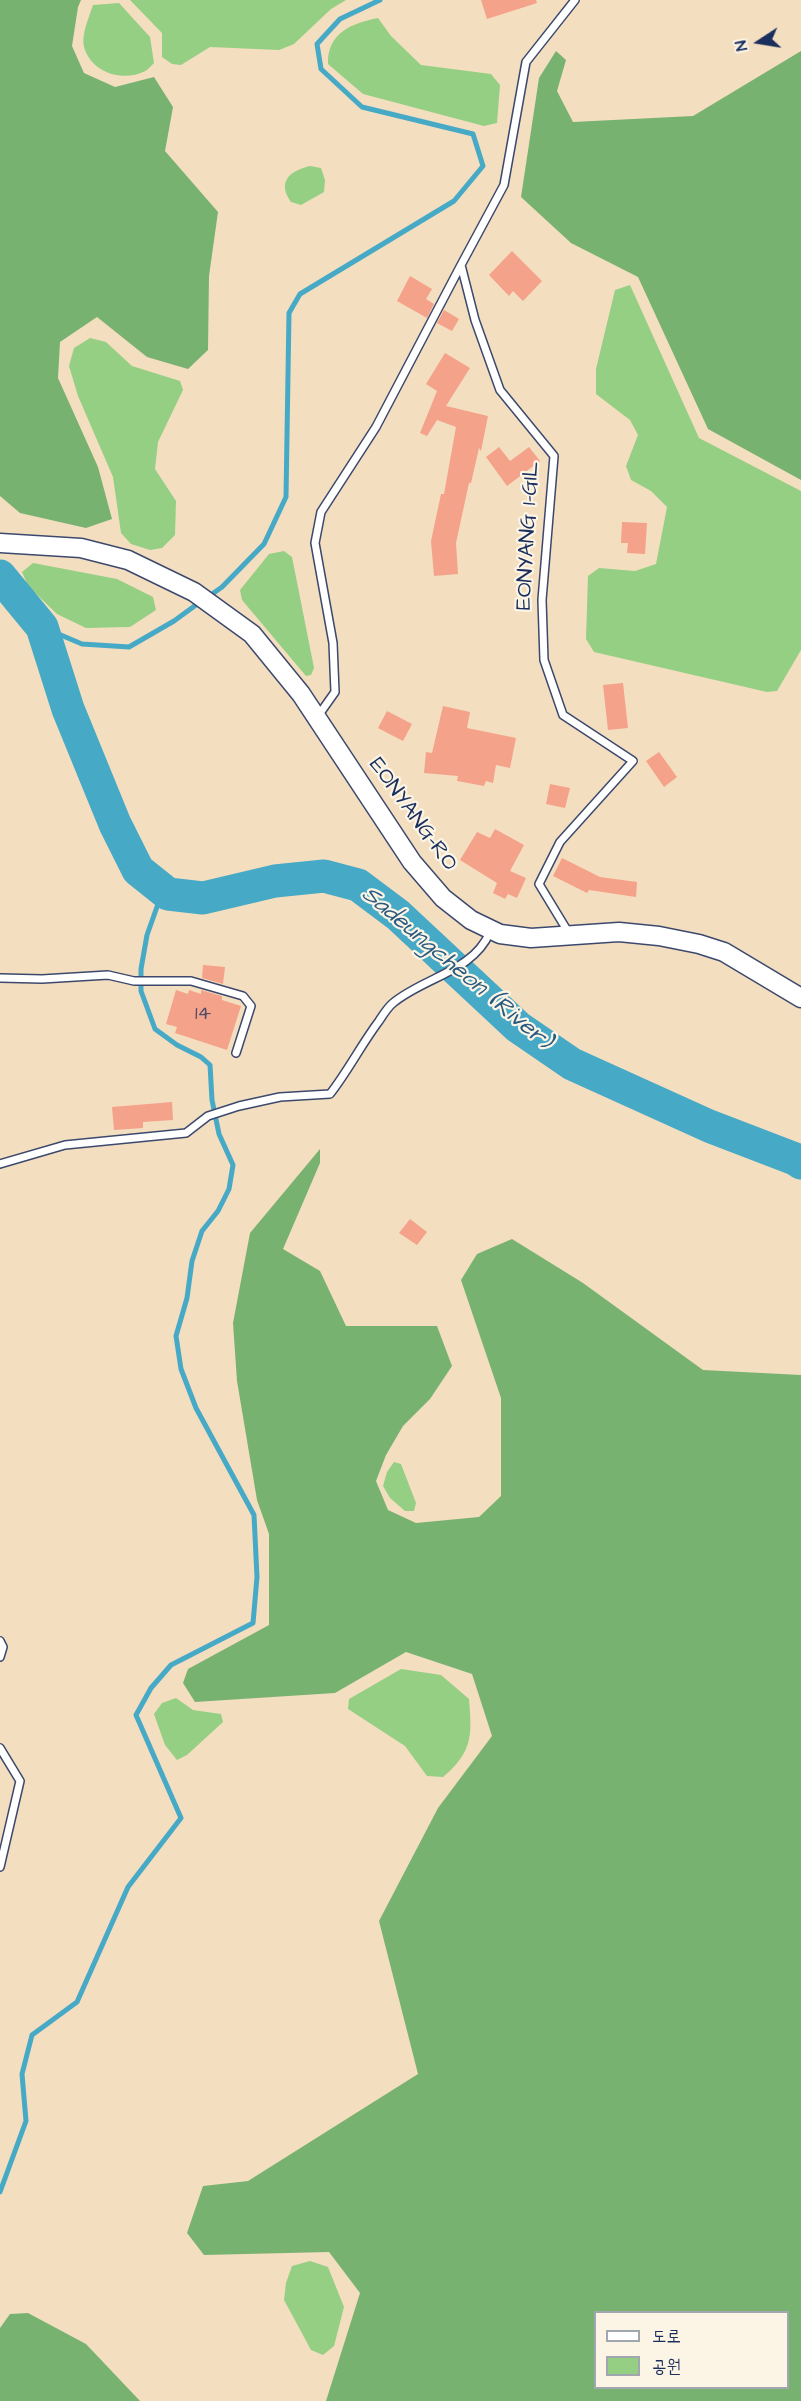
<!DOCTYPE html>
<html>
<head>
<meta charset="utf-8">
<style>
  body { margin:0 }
  #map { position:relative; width:801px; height:2401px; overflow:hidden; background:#f4dec0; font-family:"Architects Daughter","Poor Story",sans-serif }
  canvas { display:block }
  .legend { position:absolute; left:594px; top:2311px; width:195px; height:78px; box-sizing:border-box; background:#fcf5e5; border:2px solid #a2a6af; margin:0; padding:8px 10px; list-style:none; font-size:18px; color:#1b2f5e }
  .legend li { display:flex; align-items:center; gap:12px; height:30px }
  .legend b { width:30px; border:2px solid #a2a6af }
  .north { position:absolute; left:729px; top:12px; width:60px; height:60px; -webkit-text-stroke:4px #fcf5e5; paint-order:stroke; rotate:258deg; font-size:16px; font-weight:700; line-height:24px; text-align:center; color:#1b2f5e }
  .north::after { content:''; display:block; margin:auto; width:21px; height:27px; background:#1b2f5e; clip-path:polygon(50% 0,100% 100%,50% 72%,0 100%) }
</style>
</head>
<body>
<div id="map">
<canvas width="801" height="2401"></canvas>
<ul class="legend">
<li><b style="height:8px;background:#fff"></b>도로</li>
<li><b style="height:16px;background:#95cf83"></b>공원</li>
</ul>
<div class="north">N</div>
</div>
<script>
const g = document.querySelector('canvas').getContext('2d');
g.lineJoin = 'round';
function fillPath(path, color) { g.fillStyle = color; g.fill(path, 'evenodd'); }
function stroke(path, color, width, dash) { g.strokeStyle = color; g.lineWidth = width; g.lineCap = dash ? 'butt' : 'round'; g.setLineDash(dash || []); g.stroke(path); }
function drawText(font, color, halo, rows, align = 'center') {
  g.font = font + ' "Architects Daughter",sans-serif'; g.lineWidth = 4.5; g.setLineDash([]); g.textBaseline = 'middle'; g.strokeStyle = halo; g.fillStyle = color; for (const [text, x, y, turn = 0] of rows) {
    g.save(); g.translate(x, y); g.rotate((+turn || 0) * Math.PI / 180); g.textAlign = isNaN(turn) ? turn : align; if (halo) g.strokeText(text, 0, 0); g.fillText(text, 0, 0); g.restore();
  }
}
fillPath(new Path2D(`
  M 130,0 L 346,0 L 331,9 L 294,44 L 279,50 L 210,47 L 181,65 L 172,64 L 162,57 L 162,33 Z
  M 119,3 L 150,37 L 154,63 C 151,66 147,71 143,72 C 121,82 91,72 84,47 C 81,35 89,17 93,5 Z
  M 378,18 L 391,36 L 421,65 L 491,74 L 500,85 L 497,123 L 484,126 L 363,94 L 328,64 C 327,33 352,23 378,18 Z
  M 310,166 L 321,168 L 325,180 L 324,192 L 301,205 L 291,202 C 277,182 289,171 310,166 Z
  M 630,285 L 699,438 L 801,491 L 801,650 L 777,691 L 767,692 L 594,652 L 586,639 L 588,576 L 599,568 L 635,571 L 656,564 L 667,507 L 651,491 L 631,480 L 626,466 L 638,435 L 630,420 L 596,394 L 596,369 L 615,290 Z
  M 90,338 L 106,342 L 132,366 L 180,381 L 183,390 L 158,442 L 155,469 L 176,501 L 175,535 L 162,548 L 150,550 L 131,544 L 121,533 L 113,477 L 78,396 L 69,366 L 74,348 Z
  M 284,551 L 292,557 L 314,668 L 311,675 L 306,676 L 242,600 L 240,590 L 269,554 Z
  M 33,563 L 117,579 L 153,597 L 156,610 L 130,627 L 86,628 L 57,614 L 28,586 L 22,572 Z
  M 394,1462 L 401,1464 L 416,1503 L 414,1511 L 405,1511 L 390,1498 L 383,1486 L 387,1472 Z
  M 401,1669 L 441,1675 L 469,1699 C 472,1735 473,1752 443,1777 L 427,1776 L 405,1746 L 348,1709 L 349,1699 Z
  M 176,1698 L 193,1710 L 221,1714 L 223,1722 L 187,1755 L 177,1760 L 165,1745 L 154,1714 L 162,1703 Z
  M 310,2261 L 328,2267 L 344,2307 L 334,2346 L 323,2355 L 311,2350 L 284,2300 L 286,2283 L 292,2266 Z`), '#95cf83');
fillPath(new Path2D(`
  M 0,0 L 81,0 L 78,7 L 72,46 L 84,73 L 115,87 L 154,77 L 173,107 L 165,151 L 218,212 L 209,276 L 208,350 L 188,369 L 147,357 L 97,317 L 60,342 L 58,378 L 98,467 L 112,519 L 86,528 L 20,513 L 0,496 Z
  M 556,51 L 566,60 L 557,91 L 573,122 L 693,116 L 801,51 L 801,480 L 708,429 L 638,277 L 571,243 L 521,197 L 539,78 Z
  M 320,1149 L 320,1163 L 283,1249 L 320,1271 L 346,1326 L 437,1326 L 452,1366 L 430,1399 L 403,1426 L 386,1455 L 376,1481 L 388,1510 L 416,1523 L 479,1517 L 501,1496 L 501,1398 L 461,1280 L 477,1254 L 512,1239 L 583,1283 L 703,1370 L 801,1375 L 801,2401 L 326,2401 L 360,2293 L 329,2252 L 204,2255 L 187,2233 L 203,2186 L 248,2181 L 418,2074 L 379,1921 L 438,1808 L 492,1736 L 472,1674 L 406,1652 L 335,1693 L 195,1702 L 183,1683 L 188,1669 L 269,1625 L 269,1534 L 257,1500 L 237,1381 L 233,1323 L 250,1233 ZM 596,2312 L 788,2312 L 788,2388 L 596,2388 Z
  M 28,2313 L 86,2344 L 140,2401 L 0,2401 L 0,2328 L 10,2314 Z`), '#78b271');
stroke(new Path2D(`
  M 208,597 L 222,587 L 264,544 L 286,497 L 289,313 L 300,294 L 454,201 L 483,166 L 473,134 L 362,107 L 321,69 L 317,44 L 340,19 L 380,0
  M 42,627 L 82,644 L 129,647 L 174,621 L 200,602
  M 0,2192 L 26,2121 L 22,2074 L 32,2035 L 77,2002 L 128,1887 L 181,1818 L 136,1715 L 151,1688 L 171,1665 L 253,1623 L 257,1577 L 254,1515 L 196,1408 L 181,1369 L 176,1336 L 187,1298 L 192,1261 L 202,1231 L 218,1211 L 229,1189 L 233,1165 L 219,1134 L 212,1100 L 210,1065 L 201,1057 L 177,1045 L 155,1029 L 141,991 L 141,969 L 147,935 L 163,890`), '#46a9c6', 5);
stroke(new Path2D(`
  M 0,576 L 42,627 L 68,709 L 115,824 L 138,870 L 168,894 L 203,898 L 275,881 L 324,876 L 358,885 L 398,915 L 518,1027 L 572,1064 L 709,1126 L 795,1159 L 801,1163`), '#46a9c6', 33);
fillPath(new Path2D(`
  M 481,0 L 536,0 L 537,3 L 487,19 Z
  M 512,251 L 542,281 L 523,301 L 513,291 L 509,296 L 489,275 Z
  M 410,276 L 432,289 L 426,299 L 434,304 L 427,318 L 397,301 Z
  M 444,310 L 459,319 L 452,331 L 437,323 Z
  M 445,353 L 470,368 L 446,406 L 488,416 L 481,451 L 479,448 L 471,483 L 469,483 L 456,543 L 458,574 L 434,576 L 431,541 L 441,494 L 444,494 L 456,427 L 437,420 L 427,436 L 420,433 L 437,391 L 426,384 Z
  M 499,447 L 510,461 L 529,447 L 540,461 L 507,486 L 486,457 Z
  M 622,522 L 647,523 L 645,554 L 627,553 L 628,543 L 621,543 Z
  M 623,683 L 628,728 L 608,730 L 603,685 Z
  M 443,706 L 470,712 L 467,728 L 516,738 L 510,768 L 496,765 L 493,783 L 486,781 L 484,786 L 457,781 L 458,776 L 424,773 L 426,752 L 432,753 Z
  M 387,711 L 412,724 L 403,741 L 378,728 Z
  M 659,752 L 677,777 L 664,787 L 646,761 Z
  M 550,784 L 570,788 L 565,808 L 546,804 Z
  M 495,829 L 524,845 L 510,871 L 526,878 L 517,898 L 508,894 L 505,899 L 493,893 L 497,883 L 460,860 L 477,832 L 490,838 Z
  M 562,858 L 600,877 L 637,882 L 636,897 L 589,890 L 587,893 L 553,876 Z
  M 203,965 L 225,967 L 223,984 L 202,978 Z
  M 176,990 L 188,994 L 189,990 L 201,994 L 201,990 L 222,996 L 222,1000 L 241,1006 L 227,1050 L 175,1033 L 177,1027 L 166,1024 Z
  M 172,1102 L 173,1120 L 143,1122 L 143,1128 L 114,1130 L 112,1107 Z
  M 410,1219 L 427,1232 L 417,1245 L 399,1233 Z`), '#f4a289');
const service = new Path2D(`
  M 318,716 L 335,692 L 333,643 L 315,543 L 321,512 L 376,427 L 461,265
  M 570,935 L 539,884 L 560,842 L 633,761 L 563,715 L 544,660 L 542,600 L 554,456 L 500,390 L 475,320 L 461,265 L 504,185 L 526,62 L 575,0
  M 0,978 L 42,979 L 108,975 L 134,981 L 191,981 L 243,996 L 251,1006 L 236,1053
  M 0,1164 L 65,1145 L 186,1133 L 208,1116 L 239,1106 L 280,1097 L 330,1094 C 348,1071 361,1045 379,1021 C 383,1015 387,1008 393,1003 C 424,977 473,972 490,932
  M 0,1641 L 3,1647 L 0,1657
  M 0,1748 L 20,1781 L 0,1867`);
const tertiary = new Path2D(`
  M 0,543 L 81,548 L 128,560 L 194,592 L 252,634 L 301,694 L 412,862 L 443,898 L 471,920 L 500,934 L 531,938 L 619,932 L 659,936 L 699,944 L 724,952 L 801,998`);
stroke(service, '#3c496d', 10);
stroke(tertiary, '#3c496d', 21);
stroke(service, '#fff', 7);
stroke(tertiary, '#fff', 18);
drawText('20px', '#514c69', null, [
  ["14",203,1015]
]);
drawText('22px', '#1b2f5e', '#fcf5e5', [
  ["EONYANG 1-GIL",529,536,-87],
  ["EONYANG-RO",412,815,54]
]);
drawText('italic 24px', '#2a5a82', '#fcf5e5', [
  ["Sadeungcheon (River)",456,969,40]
]);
</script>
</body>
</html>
